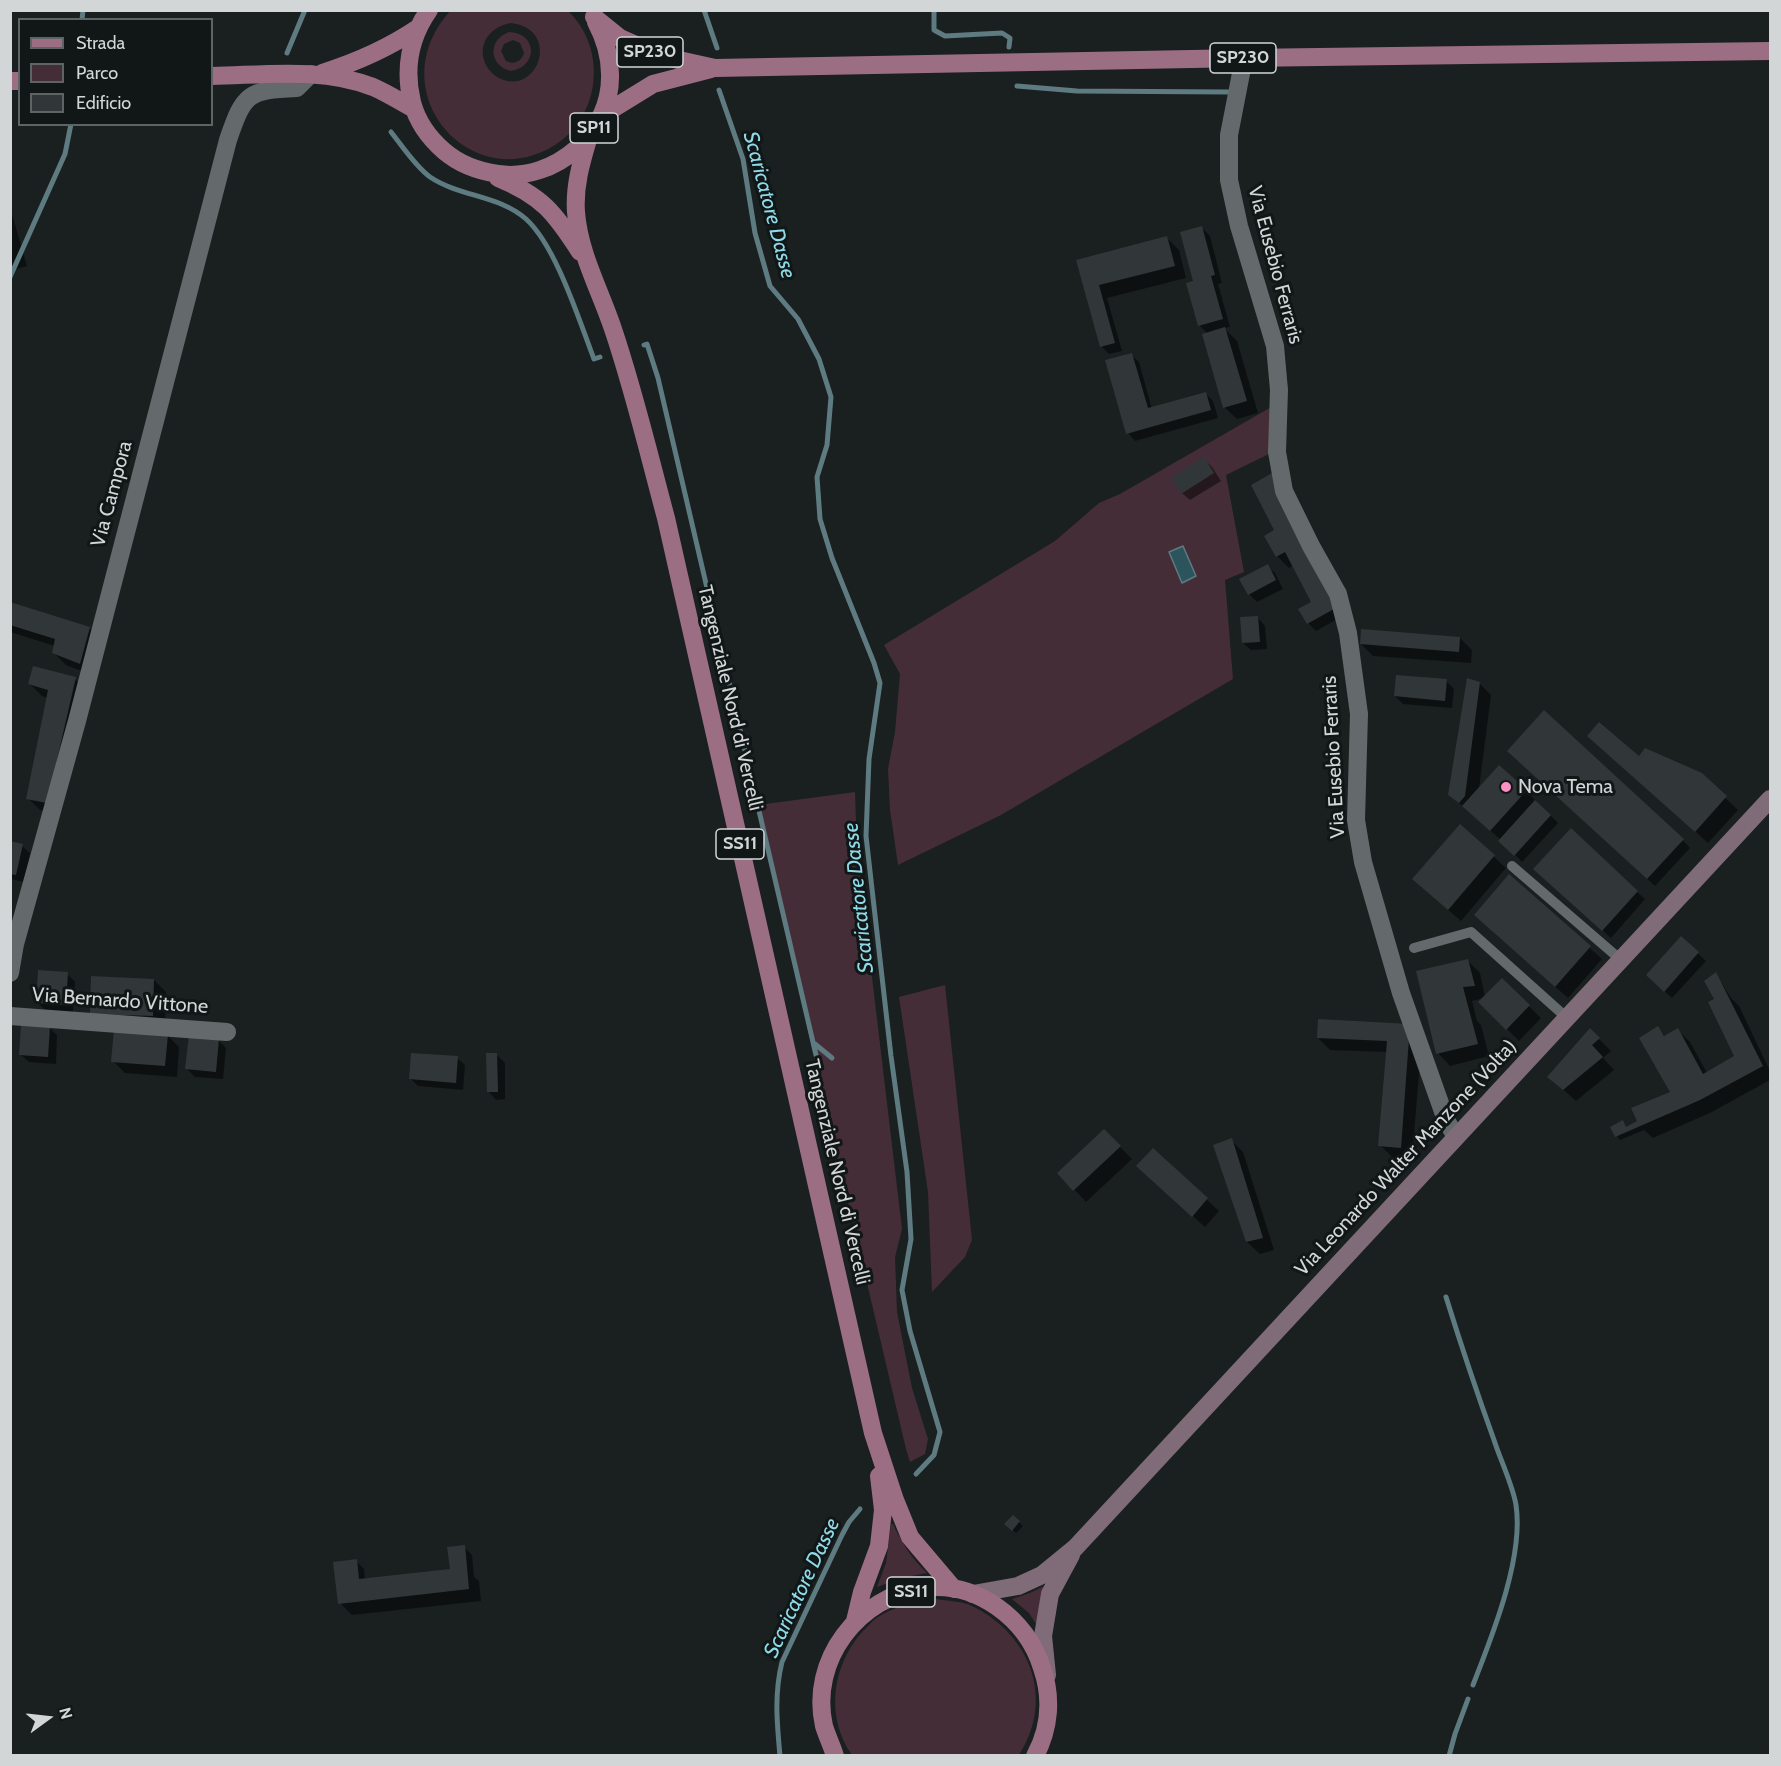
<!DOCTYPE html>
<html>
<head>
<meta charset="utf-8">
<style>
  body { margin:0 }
  #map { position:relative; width:1781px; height:1766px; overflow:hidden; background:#1a1f20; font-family:Cabin,sans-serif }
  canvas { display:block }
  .frame { position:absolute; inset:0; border:12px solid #d2d6d6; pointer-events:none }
  .legend { position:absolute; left:18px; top:18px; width:195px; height:108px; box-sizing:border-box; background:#111616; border:2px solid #5e6363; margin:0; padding:8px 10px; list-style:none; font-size:18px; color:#d2d6d6 }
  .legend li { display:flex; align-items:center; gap:12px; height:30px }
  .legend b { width:30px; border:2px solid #5e6363 }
  .north { position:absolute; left:18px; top:1688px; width:60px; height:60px; -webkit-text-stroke:4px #111616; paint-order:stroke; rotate:75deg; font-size:16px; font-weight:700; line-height:24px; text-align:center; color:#d2d6d6 }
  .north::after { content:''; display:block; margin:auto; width:21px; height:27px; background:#d2d6d6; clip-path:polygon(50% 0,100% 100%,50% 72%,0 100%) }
</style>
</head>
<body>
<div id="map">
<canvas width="1781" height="1766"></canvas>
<div class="frame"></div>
<ul class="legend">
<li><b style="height:8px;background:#9b6e84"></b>Strada</li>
<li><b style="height:16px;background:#452d38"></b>Parco</li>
<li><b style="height:16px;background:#313738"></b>Edificio</li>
</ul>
<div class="north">N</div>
</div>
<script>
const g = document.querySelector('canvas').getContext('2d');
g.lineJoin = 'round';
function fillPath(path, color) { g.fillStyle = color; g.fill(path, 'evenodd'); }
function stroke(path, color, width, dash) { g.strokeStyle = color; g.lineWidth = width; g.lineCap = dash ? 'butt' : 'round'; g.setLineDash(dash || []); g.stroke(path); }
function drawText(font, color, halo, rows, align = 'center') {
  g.font = font + ' Cabin,sans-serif'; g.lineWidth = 6; g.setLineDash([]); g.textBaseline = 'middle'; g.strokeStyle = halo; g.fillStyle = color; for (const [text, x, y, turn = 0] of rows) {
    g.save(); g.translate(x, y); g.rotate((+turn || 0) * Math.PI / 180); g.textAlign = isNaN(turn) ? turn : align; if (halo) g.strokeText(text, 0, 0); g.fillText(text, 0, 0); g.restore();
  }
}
fillPath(new Path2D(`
  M 450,11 L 567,10 C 588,29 597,58 593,85 C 590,106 579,127 562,140 C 477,204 376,94 450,11 ZM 511,23 C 561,29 539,95 501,79 C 494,76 488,70 485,63 C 477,42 492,26 511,23 Z
  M 509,32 C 537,33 539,66 511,71 C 489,66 487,40 509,32 ZM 513,40 L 520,43 L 524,53 C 521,62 514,65 506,61 L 501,51 L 504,44 Z
  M 1273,406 L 1271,453 L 1226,475 L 1244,572 L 1225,580 L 1233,679 L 1001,815 L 898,865 L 890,810 L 888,769 L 895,732 L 900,674 L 884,645 L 1055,541 L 1099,503 L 1120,494 Z
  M 855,792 L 857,851 L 902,1229 L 895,1257 L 897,1312 L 912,1388 L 928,1439 L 925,1454 L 910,1462 L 906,1449 L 815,1062 L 758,805 Z
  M 945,985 L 972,1240 L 965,1257 L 932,1292 L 928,1192 L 899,997 Z
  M 891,1524 L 893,1524 C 902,1543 911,1558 927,1573 L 902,1578 L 877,1587 L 886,1563 Z
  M 1048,1584 L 1036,1624 L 1029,1613 L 1012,1599 L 1030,1593 Z
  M 936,1599 C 947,1601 962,1601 972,1606 C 1031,1635 1055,1699 1019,1755 L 852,1755 C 825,1717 832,1666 862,1632 C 867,1628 870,1623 875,1619 C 897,1605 911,1603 936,1599 Z`), '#452d38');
const water = new Path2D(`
  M 1183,546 L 1196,576 L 1182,583 L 1169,552 Z`);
fillPath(water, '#2b545c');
stroke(water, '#5d7b81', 1.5);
fillPath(new Path2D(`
  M 10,207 L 27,266 L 10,271 Z
  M 1202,228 L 1210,236 L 1222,283 L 1218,284 L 1230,327 L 1224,328 L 1237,341 L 1258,413 L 1237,419 L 1224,407 L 1208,334 L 1199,325 L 1195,282 Z
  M 1167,238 L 1179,250 L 1186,278 L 1107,298 L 1122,351 L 1109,354 L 1101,346 L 1088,291 Z
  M 1131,355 L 1139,362 L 1152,409 L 1206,394 L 1213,401 L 1218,418 L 1135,441 L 1128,433 Z
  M 1204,459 L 1212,467 L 1221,481 L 1190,500 L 1182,493 Z
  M 1276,531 L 1348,613 L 1316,631 L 1308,623 L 1313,602 L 1294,565 L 1289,568 L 1277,556 Z
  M 1267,566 L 1275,573 L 1283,589 L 1257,602 L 1249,594 Z
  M 10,603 L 89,628 L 101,640 L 92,675 L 66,665 L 54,653 L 55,646 L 10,632 Z
  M 1258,618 L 1265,626 L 1267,649 L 1251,650 L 1243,643 Z
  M 1460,638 L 1472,650 L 1471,663 L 1373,656 L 1361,644 Z
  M 75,679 L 87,691 L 59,814 L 40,810 L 28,798 L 48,698 L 42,696 L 30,684 Z
  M 1446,681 L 1454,689 L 1452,708 L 1403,704 L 1395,696 Z
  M 1479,683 L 1491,695 L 1479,789 L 1526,791 L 1558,823 L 1522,862 L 1501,840 L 1450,795 Z
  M 1639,758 L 1701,775 L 1738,810 L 1708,843 L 1636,778 Z
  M 1521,763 L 1668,825 L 1690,848 L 1655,886 Z
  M 1460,826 L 1506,868 L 1461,921 L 1426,891 Z
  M 10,843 L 22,846 L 30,853 L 24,882 L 10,879 Z
  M 1509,876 L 1602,959 L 1568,998 L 1492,931 Z
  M 1552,885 L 1637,892 L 1645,899 L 1611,938 Z
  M 1681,938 L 1706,961 L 1672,998 L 1655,983 Z
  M 1468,961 L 1480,973 L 1485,997 L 1502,980 L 1541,1018 L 1519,1041 L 1480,1002 L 1484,998 L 1472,1001 L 1477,1021 L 1481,1025 L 1489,1056 L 1450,1066 L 1438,1053 Z
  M 67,974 L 75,982 L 73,1012 L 45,1010 L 37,1002 Z
  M 1716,974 L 1731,998 L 1739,1006 L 1770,1071 L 1770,1080 L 1712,1112 L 1653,1138 L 1644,1130 L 1620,1140 L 1617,1136 L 1622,1122 L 1627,1129 L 1639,1122 L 1672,1092 L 1658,1028 L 1665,1036 L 1678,1030 L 1690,1042 L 1707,1073 L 1736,1056 L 1716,1000 Z
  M 154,980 L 166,992 L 165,1028 L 91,1013 Z
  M 49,1028 L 57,1035 L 56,1064 L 29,1062 L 21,1055 Z
  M 1590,1030 L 1611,1051 L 1603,1058 L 1614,1070 L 1576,1101 L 1549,1077 Z
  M 167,1035 L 179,1047 L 177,1077 L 125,1073 L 113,1061 Z
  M 1422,1037 L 1412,1159 L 1392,1157 L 1380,1145 L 1388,1052 L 1330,1050 L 1318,1038 Z
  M 218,1040 L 226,1048 L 223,1079 L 195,1077 L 187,1069 Z
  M 497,1055 L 505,1063 L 505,1099 L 496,1100 L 489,1092 Z
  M 457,1058 L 465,1065 L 463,1090 L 418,1086 L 410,1078 Z
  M 1104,1131 L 1132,1159 L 1086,1202 L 1059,1173 Z
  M 1231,1140 L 1243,1152 L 1274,1250 L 1260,1254 L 1247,1242 L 1215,1146 Z
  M 1153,1150 L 1219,1211 L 1205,1227 L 1150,1178 Z
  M 1013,1517 L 1023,1526 L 1016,1533 L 1006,1524 Z
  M 464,1547 L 472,1555 L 474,1577 L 479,1581 L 481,1601 L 352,1615 L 340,1603 L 356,1561 L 364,1569 L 365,1580 L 453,1571 Z`), '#0007');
stroke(new Path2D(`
  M 704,10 L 717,48
  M 934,10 L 934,30 L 945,36 L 1002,33 L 1010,38 L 1009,47
  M 82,20 L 83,10
  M 287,53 L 305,10
  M 1017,86 L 1077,91 L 1228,92
  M 719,90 L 743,159 L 755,233 L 770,286 L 798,319 L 819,359 L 831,397 L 827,445 L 817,477 L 820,519 L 832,558 L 874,663 L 880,683 L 869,759 L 866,836 L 891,1056 L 907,1172 L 911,1239 L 902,1290 L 910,1331 L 940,1432 L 934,1455 L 916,1474
  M 391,132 C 403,147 415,166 430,177 C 460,197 499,195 526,219 C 556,246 579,320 594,359 L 600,357
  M 10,277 L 65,154 L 71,124
  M 644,345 L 647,344 L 658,378 L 816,1055
  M 815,1044 L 832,1058
  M 1446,1297 C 1461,1345 1477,1393 1494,1440 C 1500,1459 1513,1486 1516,1505 C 1524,1558 1492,1636 1473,1685
  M 780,1756 C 777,1723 774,1694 782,1662 L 842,1535 L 849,1522 L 860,1509
  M 1449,1756 L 1455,1734 L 1468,1699`), '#5d7b81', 5);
fillPath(new Path2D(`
  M 1202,226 L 1215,275 L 1211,276 L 1223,319 L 1198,326 L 1186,283 L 1193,281 L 1180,232 Z
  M 1167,236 L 1175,266 L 1099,285 L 1115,343 L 1100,347 L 1076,260 Z
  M 1225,327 L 1247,401 L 1223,408 L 1202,334 Z
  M 1132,353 L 1148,408 L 1206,392 L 1211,410 L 1126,434 L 1105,360 Z
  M 1204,457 L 1214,473 L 1181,494 L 1171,478 Z
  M 1274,472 L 1341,605 L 1307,624 L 1298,609 L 1311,602 L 1285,552 L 1276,557 L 1264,536 L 1274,530 L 1251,485 Z
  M 1268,564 L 1276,580 L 1248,595 L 1239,579 Z
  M 10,602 L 90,627 L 80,664 L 52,653 L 55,639 L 10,625 Z
  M 1258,616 L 1260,642 L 1242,643 L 1240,617 Z
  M 1361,629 L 1460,637 L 1459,652 L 1360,644 Z
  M 33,666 L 76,677 L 47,803 L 26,799 L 48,690 L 28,684 Z
  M 1396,675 L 1447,679 L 1445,701 L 1394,696 Z
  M 1467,678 L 1480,682 L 1465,796 L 1459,803 L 1448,795 Z
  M 1544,710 L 1684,839 L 1647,879 L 1507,751 Z
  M 1599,722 L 1639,756 L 1645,748 L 1702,773 L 1727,796 L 1695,832 L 1587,736 Z
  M 1499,765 L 1527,790 L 1490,831 L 1462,806 Z
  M 1535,800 L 1551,815 L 1514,856 L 1498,841 Z
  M 1460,824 L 1495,855 L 1448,910 L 1412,879 Z
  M 1571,828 L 1638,891 L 1602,931 L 1533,869 Z
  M 10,841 L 23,844 L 16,875 L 10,874 Z
  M 1509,874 L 1591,946 L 1555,987 L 1474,915 Z
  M 1681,936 L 1699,952 L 1664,992 L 1646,975 Z
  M 1468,959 L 1475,986 L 1463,987 L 1478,1044 L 1436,1054 L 1416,971 Z
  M 38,970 L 68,972 L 66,1005 L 36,1003 Z
  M 1716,972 L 1763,1066 L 1700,1100 L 1615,1137 L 1610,1127 L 1623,1120 L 1626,1127 L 1637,1121 L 1631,1108 L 1670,1092 L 1639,1038 L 1658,1026 L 1664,1036 L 1678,1028 L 1703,1074 L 1734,1056 L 1708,1002 L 1714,999 L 1704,981 Z
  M 91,976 L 154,979 L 153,1016 L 90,1014 Z
  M 1502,978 L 1530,1005 L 1506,1030 L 1478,1002 Z
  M 1318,1019 L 1410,1024 L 1401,1148 L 1378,1146 L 1387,1041 L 1317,1038 Z
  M 21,1025 L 50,1026 L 48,1057 L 19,1055 Z
  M 1590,1028 L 1600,1038 L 1592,1045 L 1603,1057 L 1563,1090 L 1547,1077 Z
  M 114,1029 L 168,1034 L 165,1066 L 111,1062 Z
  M 189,1035 L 219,1038 L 216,1072 L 185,1069 Z
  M 411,1053 L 458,1056 L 456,1083 L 409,1079 Z
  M 486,1053 L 497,1053 L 498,1092 L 487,1092 Z
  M 1104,1129 L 1121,1146 L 1073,1191 L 1057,1173 Z
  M 1232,1138 L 1263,1238 L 1246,1242 L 1213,1145 Z
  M 1153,1148 L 1208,1198 L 1192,1217 L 1136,1166 Z
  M 1013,1515 L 1020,1521 L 1012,1531 L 1004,1524 Z
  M 465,1545 L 469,1589 L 338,1604 L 333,1562 L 357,1559 L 359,1579 L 450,1569 L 447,1547 Z`), '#313738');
stroke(new Path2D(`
  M 1512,866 L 1621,960
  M 1414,948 L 1471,932 L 1567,1018`), '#646a6b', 10);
stroke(new Path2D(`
  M 1244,58 L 1229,135 L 1229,180 L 1239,226 L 1275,346 L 1279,390 L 1277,452 L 1284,491 L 1311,546 L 1338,594 L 1348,633 L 1359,714 L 1356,820 L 1363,862 L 1401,993 L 1446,1120 L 1456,1137
  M 10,973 L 15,944 L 77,721 L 228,140 C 244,93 248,90 297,88 L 311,74
  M 10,1016 L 227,1032`), '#646a6b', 18);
stroke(new Path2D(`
  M 973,1594 L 1018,1586 L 1042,1575 L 1075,1548 L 1770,799
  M 1047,1675 L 1043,1636 L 1050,1594 L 1071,1555`), '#7f6c78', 18);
stroke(new Path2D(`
  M 429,10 C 410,37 404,69 412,102 C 417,121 429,138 444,151 C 459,164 478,171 498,174 C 555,182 612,133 610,74 C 610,55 605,39 596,22
  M 594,17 L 620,38 L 661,56 L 715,68 L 1244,58 L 1770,51
  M 322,73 C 357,62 387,49 418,28
  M 212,76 C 265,75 322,67 373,87 C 387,93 401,102 414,109
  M 10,81 L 20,81
  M 601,116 L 653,84 L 711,69
  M 589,136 C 582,160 574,185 576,212 C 579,253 600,290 613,329 C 634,391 649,455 666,518 L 873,1433 L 895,1500 L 910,1537 L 954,1589
  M 498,178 C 542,196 555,213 580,252
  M 855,1621 L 862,1592 L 879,1546 L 883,1510 L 879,1476
  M 835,1756 C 832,1746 827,1736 824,1726 C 809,1660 859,1596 924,1588 C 977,1581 1027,1619 1042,1668 C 1052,1697 1050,1728 1035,1756`), '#9b6e84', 18);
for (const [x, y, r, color] of [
  [1506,787,6,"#fc8fc3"]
]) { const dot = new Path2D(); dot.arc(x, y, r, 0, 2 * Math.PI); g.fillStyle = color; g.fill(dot); stroke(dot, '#111616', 2); }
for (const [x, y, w] of [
  [650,52,66],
  [1243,58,66],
  [594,128,48],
  [740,844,48],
  [911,1592,48]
]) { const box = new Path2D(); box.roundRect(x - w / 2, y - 15, w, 30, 4.5); g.fillStyle = '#111616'; g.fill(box); stroke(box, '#d2d6d6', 1.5); }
drawText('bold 18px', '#d2d6d6', null, [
  ["SP230",650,52],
  ["SP230",1243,58],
  ["SP11",594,128],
  ["SS11",740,844],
  ["SS11",911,1592]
]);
drawText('20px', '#d2d6d6', '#111616', [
  ["Via Eusebio Ferraris",1275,265,75],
  ["Via Campora",112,494,-75],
  ["Tangenziale Nord di Vercelli",730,698,77],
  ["Via Eusebio Ferraris",1334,757,-93],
  ["Via Bernardo Vittone",120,1001,4],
  ["Via Leonardo Walter Manzone (Volta)",1406,1158,-47],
  ["Tangenziale Nord di Vercelli",837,1172,77]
]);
drawText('20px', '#d2d6d6', '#111616', [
  ["Nova Tema",1518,787]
], 'left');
drawText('italic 21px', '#8fdae9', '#111616', [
  ["Scaricatore Dasse",769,205,75],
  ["Scaricatore Dasse",859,898,-96],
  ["Scaricatore Dasse",802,1588,-65]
]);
</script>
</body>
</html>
